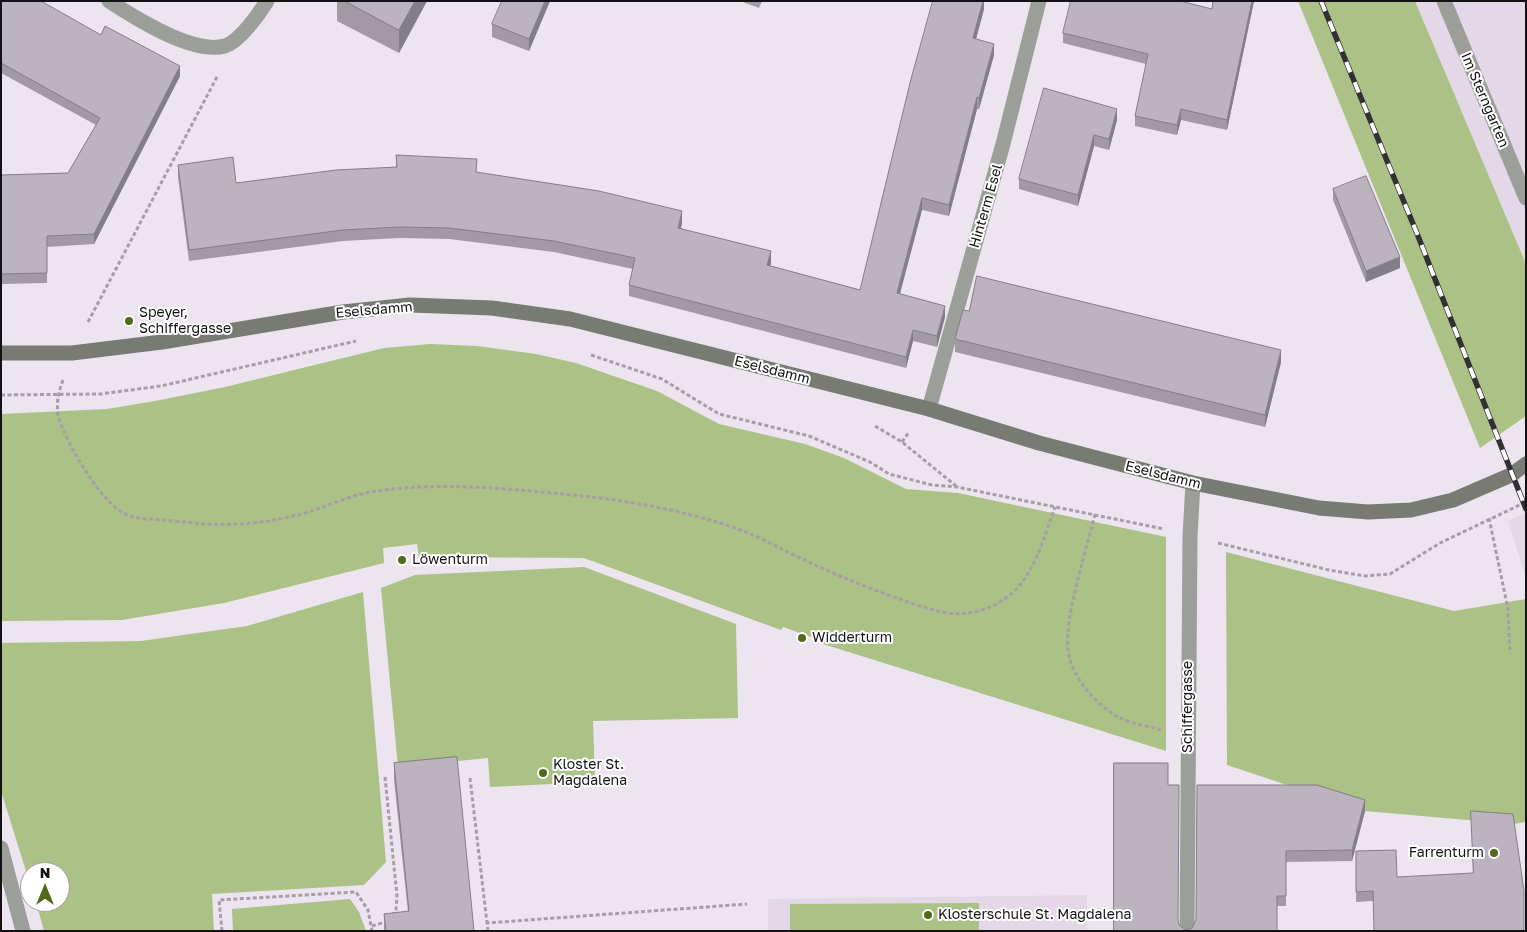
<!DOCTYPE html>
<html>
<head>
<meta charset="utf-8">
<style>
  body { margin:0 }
  #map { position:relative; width:1527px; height:932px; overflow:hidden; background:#ece4ef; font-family:"Golos Text",sans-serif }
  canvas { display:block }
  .frame { position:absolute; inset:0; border:2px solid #141115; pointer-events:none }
  .north { position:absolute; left:20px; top:862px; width:50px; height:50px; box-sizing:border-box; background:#fff; border:1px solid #a1a0a1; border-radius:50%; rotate:0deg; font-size:14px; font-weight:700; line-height:20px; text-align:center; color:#141115 }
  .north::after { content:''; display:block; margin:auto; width:18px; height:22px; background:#526919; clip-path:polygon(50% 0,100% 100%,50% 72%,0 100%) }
</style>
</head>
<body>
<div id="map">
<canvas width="1527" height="932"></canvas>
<div class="frame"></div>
<div class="north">N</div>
</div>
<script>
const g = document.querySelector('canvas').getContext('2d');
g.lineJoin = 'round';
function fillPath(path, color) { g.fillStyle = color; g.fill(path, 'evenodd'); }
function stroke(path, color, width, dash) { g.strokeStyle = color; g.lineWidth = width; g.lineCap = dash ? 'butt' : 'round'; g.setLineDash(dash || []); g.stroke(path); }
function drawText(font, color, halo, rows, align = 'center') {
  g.font = font + ' "Golos Text",sans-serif'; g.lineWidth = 4; g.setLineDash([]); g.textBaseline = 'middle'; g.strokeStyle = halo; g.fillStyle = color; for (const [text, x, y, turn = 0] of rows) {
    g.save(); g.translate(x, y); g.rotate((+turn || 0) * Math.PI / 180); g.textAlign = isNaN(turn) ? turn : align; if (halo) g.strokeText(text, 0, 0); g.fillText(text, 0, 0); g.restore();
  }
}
fillPath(new Path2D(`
  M 1415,1 L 1526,1 L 1526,264 Z
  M 1526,513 L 1526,578 L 1508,521 Z
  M 1087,895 L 1087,931 L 768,931 L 768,899 Z`), '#e3d7e8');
fillPath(new Path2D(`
  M 1298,1 L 1415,1 L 1526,264 L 1526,416 L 1480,448 Z
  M 430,344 L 477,346 L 536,354 L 576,363 L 657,391 L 719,424 L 805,444 L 844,458 L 906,489 L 958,493 L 1166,537 L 1166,751 L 823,644 L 823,641 L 783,627 L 781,630 L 584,558 L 419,557 L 417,544 L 383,548 L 384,563 L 224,603 L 122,620 L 1,621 L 1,414 L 107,409 L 155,401 L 225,387 L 384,348 Z
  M 1226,552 L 1454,611 L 1526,599 L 1526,822 L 1513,824 L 1365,811 L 1227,765 Z
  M 584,567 L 736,624 L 738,718 L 593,721 L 595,782 L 490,787 L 488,758 L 398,767 L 381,588 L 415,575 Z
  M 363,592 L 386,862 L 364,885 L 212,894 L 214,931 L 44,931 L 36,902 L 60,902 L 60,872 L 30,872 L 30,884 L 1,791 L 1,643 L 141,641 L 247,626 Z
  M 350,899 L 359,912 L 366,931 L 233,931 L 232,909 Z
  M 979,903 L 979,931 L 790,931 L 790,904 Z`), '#abc185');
stroke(new Path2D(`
  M 88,322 L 218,75
  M 591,355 L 662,379 L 719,414 L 809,436 L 870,462 L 889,474 L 932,485 L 957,487 L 1164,529
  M 63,380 C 59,391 56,403 58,415 C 65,441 101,504 127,515 C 140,520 160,519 174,521 C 222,527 261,526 308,512 C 328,506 349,496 370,492 C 439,481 513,489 582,496 C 631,501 685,511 732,527 C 758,535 782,550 807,561 C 840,577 876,591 911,603 C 929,609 948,616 968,613 C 1027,604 1038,555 1055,507
  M 1,395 L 100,394 L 161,386 L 356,341
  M 875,426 L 902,442 L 956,486
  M 902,442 L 909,432
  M 1095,514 C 1087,548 1064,618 1068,650 C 1071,677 1097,706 1120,718 C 1132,724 1148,726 1161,730
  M 1489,518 L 1508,609 L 1510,653
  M 1218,543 L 1329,570 L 1365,576 L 1390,574 L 1440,543 L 1526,502
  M 385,777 L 397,896 L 396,910 L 392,916
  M 470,778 L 487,923
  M 372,926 L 388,921
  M 222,931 L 219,900 L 356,892 L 368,910 L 372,931
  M 488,931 L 487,923 L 747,904`), '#a59ea7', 3, [4, 2.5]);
stroke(new Path2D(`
  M 109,1 C 135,18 193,55 225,46 C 240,41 259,14 267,1
  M 1444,1 L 1526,198
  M 929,409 L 1003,144 L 1039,1
  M 1,848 L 23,931
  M 1187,931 L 1190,536 L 1193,483`), '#9c9e99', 15);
stroke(new Path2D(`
  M 1,353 L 72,353 L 162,342 L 343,312 L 410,305 L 492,308 L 570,319 L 929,409 L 1039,443 L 1193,483 L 1319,508 L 1368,512 L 1411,510 L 1453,500 L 1511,475 L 1526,464`), '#787b74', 15);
const rail = new Path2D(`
  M 1321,1 L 1416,231 L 1526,509`);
stroke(rail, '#332f34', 5.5);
stroke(rail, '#fff', 4, [11]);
fillPath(new Path2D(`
  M 1,1 L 101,35 L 180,76 L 94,244 L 47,247 L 47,283 L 1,284 L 1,175 L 68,173 L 96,125 L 1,73 Z
  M 337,1 L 427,1 L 399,53 L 337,21 Z
  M 550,1 L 529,51 L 492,37 L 492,24 Z
  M 740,1 L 762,1 L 759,8 Z
  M 984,1 L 984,9 L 976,39 L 994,55 L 979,109 L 977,109 L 949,216 L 922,210 L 900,294 L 945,317 L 937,347 L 913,341 L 906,368 L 629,296 L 629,285 L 633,269 L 554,252 L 449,239 L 399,238 L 343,241 L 189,261 L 178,177 L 178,165 L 236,183 L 396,167 L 396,155 L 477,172 L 682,223 L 681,228 L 771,263 L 770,266 L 860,290 Z
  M 1213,1 L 1254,1 L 1227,130 L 1181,120 L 1177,135 L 1135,126 L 1135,116 L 1146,64 L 1063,43 L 1063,33 L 1212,9 Z
  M 1117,120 L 1109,150 L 1094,146 L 1078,206 L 1019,189 L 1019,179 Z
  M 1333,189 L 1400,268 L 1366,282 L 1333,200 Z
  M 969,311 L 1281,362 L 1265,427 L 955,352 L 955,339 Z
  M 394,763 L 474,931 L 384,931 L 384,914 L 408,912 L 394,780 Z
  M 1168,785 L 1178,921 L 1179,925 L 1186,930 L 1192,928 L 1196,920 L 1197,785 L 1365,811 L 1352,861 L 1286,862 L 1286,906 L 1277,906 L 1277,931 L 1114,931 Z
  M 1356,851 L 1397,877 L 1524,891 L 1356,902 Z`), '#a19aa3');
fillPath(new Path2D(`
  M 415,1 L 427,1 L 399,53 L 399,30 Z
  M 545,1 L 550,1 L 529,51 L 529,39 Z
  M 983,1 L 984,1 L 984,9 L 973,50 L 973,38 Z
  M 1252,1 L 1254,1 L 1227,130 L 1227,120 Z
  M 994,44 L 994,55 L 979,109 L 979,98 Z
  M 180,66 L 180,76 L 94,244 L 94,234 Z
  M 977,97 L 977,109 L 949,216 L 949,205 Z
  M 1117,109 L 1117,120 L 1109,150 L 1109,139 Z
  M 1181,109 L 1181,120 L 1177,135 L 1177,125 Z
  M 1094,135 L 1094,146 L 1078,206 L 1078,195 Z
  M 922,198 L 922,210 L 897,304 L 897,293 Z
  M 682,211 L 682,223 L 678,239 L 678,228 Z
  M 771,251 L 771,263 L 767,277 L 767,265 Z
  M 1400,257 L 1400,268 L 1366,282 L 1366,271 Z
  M 945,306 L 945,317 L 937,347 L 937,336 Z
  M 913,330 L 913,341 L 906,368 L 906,357 Z
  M 1281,350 L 1281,362 L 1265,427 L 1265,415 Z
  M 1365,800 L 1365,811 L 1352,861 L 1352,850 Z`), '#837d85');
const building = new Path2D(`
  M 1,1 L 41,1 L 101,35 L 105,26 L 180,66 L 94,234 L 47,236 L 47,273 L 1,274 L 1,175 L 68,173 L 100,118 L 1,63 Z
  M 345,1 L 415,1 L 399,30 Z
  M 502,1 L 545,1 L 529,39 L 492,24 Z
  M 933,1 L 983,1 L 973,38 L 994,44 L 979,98 L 977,97 L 949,205 L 922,198 L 897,293 L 945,306 L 937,336 L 913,330 L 906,357 L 629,285 L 635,258 L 554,241 L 449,228 L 399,227 L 343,230 L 189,250 L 178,165 L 233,157 L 236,183 L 336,170 L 397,167 L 396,155 L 477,159 L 476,172 L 599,191 L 682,211 L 678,228 L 771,251 L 767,265 L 860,290 L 911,79 Z
  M 1071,1 L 1180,1 L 1212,9 L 1213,1 L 1252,1 L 1227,120 L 1181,109 L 1177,125 L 1135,116 L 1148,54 L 1063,33 Z
  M 1044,88 L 1117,109 L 1109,139 L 1094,135 L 1078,195 L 1019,179 Z
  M 1366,176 L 1400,257 L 1366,271 L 1333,189 Z
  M 977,276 L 1281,350 L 1265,415 L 955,339 L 963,310 L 969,311 Z
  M 457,757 L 474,931 L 386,931 L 384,914 L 409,911 L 394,763 Z
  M 1114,763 L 1168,763 L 1168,785 L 1179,785 L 1178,920 L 1179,925 L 1186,930 L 1192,928 L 1196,920 L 1197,785 L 1317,785 L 1365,800 L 1352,850 L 1286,851 L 1286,896 L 1277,896 L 1277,931 L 1114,931 Z
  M 1471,811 L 1513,814 L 1524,891 L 1524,931 L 1374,931 L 1373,891 L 1356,892 L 1356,851 L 1396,850 L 1397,877 L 1473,873 Z`);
fillPath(building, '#bbb3be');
stroke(building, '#837d85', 1);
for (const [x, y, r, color] of [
  [129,321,5,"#526919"],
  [402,560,5,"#526919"],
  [802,638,5,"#526919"],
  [543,773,5,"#526919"],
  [1494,853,5,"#526919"],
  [928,915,5,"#526919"]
]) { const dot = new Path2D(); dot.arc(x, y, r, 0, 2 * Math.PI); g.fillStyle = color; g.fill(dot); stroke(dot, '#fff', 2); }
drawText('14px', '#141115', '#fff', [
  ["Im Sterngarten",1485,100,67],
  ["Hinterm Esel",986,206,-74],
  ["Eselsdamm",374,310,-5],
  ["Eselsdamm",772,370,14],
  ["Eselsdamm",1163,475,14],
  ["Schiffergasse",1188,707,-90]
]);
drawText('14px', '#141115', '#fff', [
  ["Speyer,",139,313],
  ["Schiffergasse",139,329],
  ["Löwenturm",412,560],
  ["Widderturm",812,638],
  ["Kloster St.",553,765],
  ["Magdalena",553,781],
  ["Farrenturm",1484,853,"right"],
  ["Klosterschule St. Magdalena",938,915]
], 'left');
</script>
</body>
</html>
